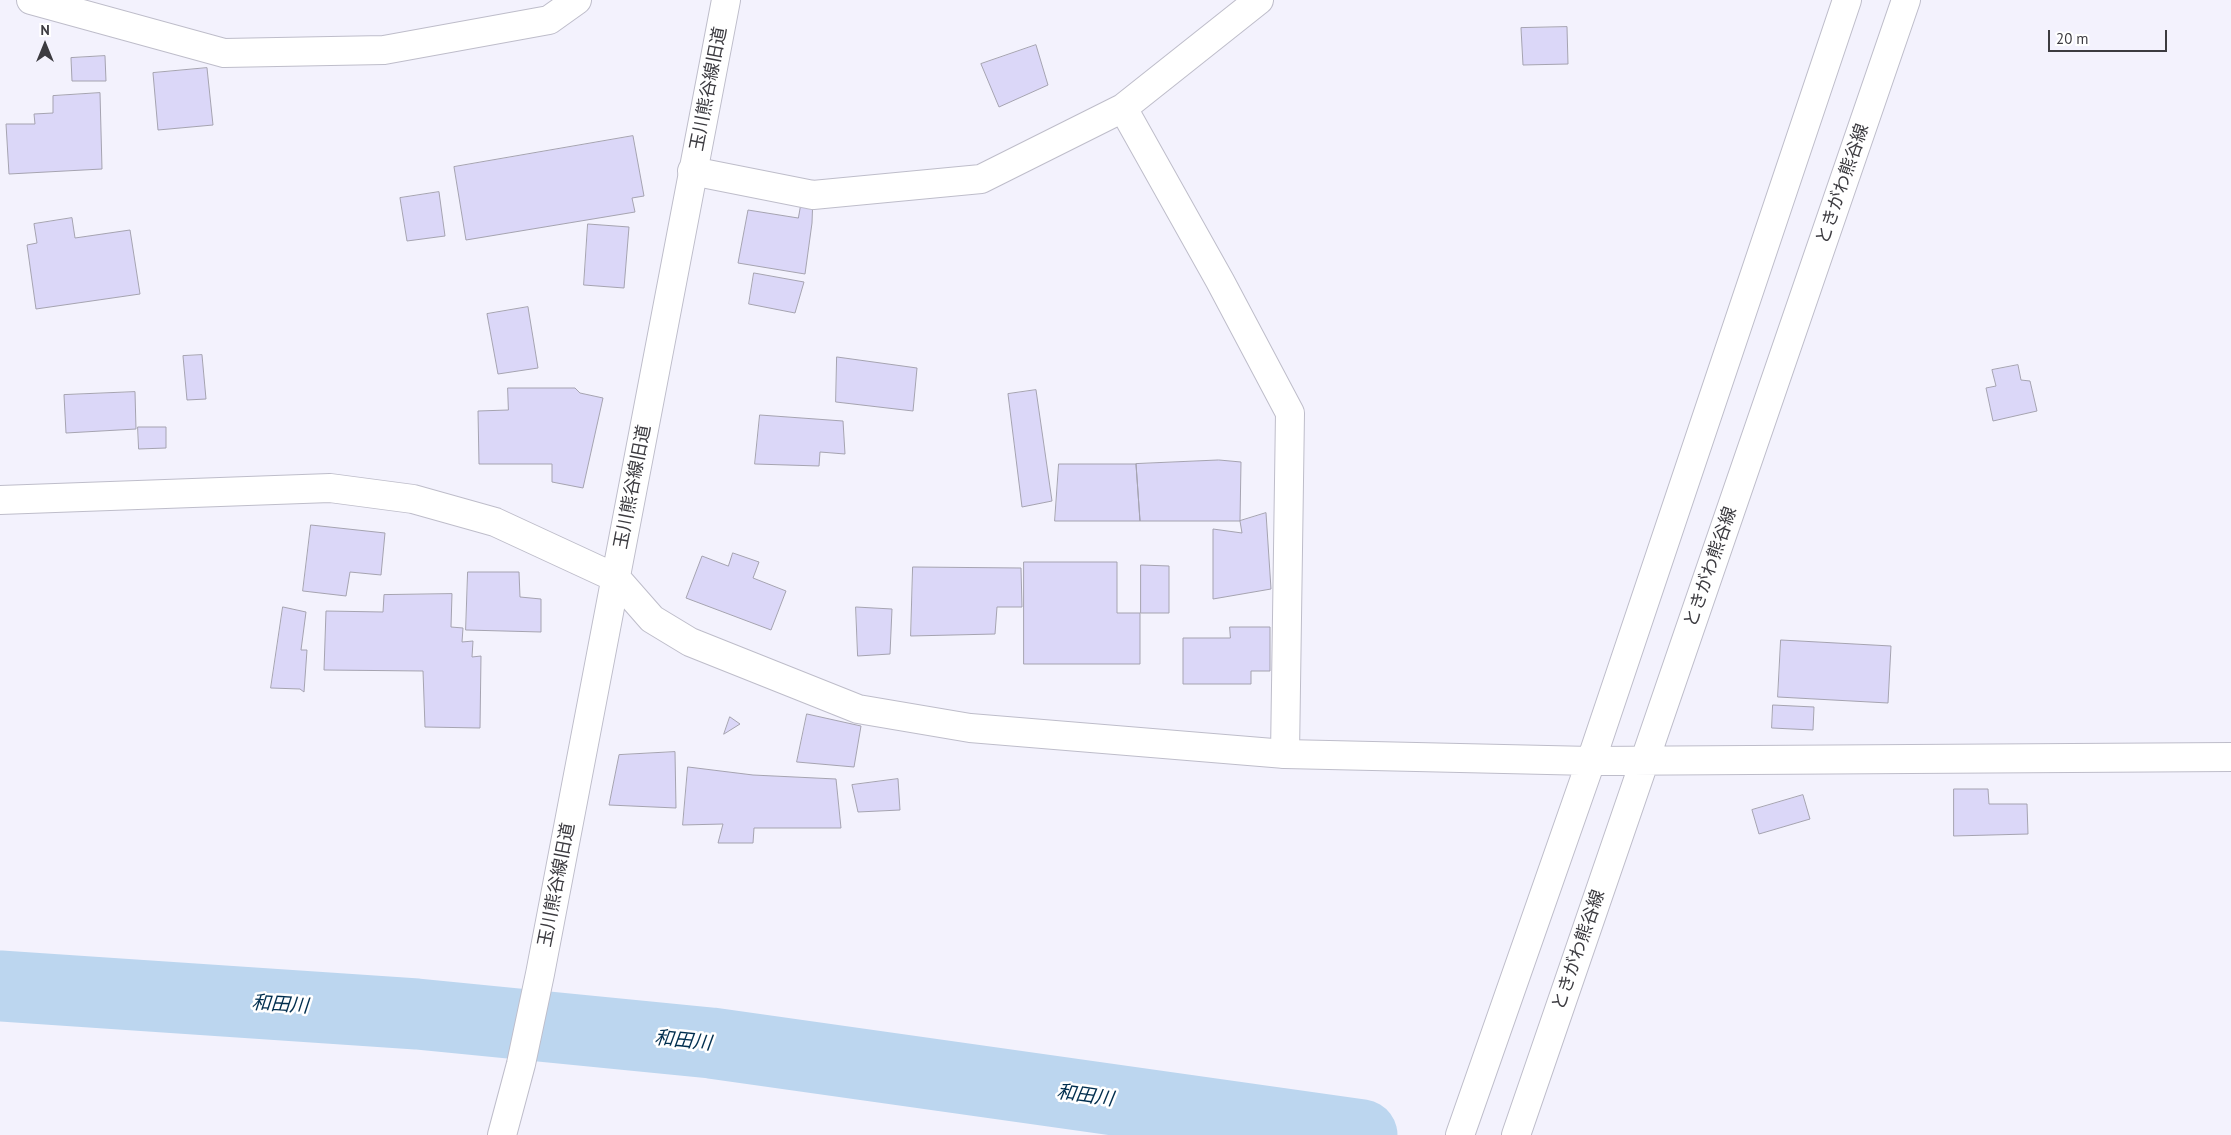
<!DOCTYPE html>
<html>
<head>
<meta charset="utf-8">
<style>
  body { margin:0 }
  #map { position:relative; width:2231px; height:1135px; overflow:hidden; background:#f3f2fd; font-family:"PT Sans",sans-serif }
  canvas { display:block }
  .north { position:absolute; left:20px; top:20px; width:50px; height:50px; -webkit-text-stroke:4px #fff; paint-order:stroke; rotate:0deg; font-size:14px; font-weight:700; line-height:20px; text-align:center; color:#3c3b40 }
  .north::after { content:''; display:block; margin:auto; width:18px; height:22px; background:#3c3b40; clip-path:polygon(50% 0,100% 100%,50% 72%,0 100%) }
  .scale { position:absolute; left:2048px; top:30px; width:119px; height:22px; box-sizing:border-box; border:2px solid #3c3b40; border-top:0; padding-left:6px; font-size:15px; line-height:18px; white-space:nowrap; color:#3c3b40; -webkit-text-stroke:4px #fff; paint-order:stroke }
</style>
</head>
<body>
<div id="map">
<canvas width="2231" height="1135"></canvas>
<div class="north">N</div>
<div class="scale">20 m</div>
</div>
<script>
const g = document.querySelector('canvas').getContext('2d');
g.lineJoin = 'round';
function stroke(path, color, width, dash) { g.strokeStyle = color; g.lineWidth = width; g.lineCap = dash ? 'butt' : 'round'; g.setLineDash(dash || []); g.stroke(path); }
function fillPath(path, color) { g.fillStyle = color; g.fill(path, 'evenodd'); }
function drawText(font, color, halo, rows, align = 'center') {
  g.font = font + ' "PT Sans","Noto Sans JP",sans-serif'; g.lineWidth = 5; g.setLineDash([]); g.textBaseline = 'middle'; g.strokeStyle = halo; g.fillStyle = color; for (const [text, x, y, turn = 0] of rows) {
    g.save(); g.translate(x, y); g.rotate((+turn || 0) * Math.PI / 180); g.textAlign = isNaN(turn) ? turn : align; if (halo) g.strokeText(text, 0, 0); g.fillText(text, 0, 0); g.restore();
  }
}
stroke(new Path2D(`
  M 0,986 L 417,1014 L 711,1043 L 1362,1135`), '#bcd6ef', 71);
const building = new Path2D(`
  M 1567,27 L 1568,64 L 1523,65 L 1521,28 Z
  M 1036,45 L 1048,85 L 999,107 L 981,64 Z
  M 105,56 L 106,81 L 72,81 L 71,58 Z
  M 207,68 L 213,125 L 158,130 L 153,73 Z
  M 100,93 L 102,169 L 9,174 L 6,124 L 35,124 L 34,114 L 53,113 L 53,96 Z
  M 633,136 L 644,196 L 632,198 L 635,212 L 466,240 L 454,167 Z
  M 439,192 L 445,236 L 407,241 L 400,198 Z
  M 803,194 L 813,195 L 812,223 L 805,274 L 738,263 L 748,210 L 798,218 Z
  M 72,218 L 75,238 L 130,230 L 140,294 L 36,309 L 27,245 L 37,243 L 34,224 Z
  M 588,224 L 629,227 L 624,288 L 584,285 Z
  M 754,273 L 804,282 L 795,313 L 749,304 Z
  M 528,307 L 538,368 L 498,374 L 487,314 Z
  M 202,355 L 206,399 L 187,400 L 183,356 Z
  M 837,357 L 917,368 L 913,411 L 836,402 Z
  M 2018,365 L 2021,380 L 2030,381 L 2037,411 L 1993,421 L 1986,388 L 1996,386 L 1992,370 Z
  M 508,388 L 575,388 L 580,393 L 603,398 L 583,488 L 552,482 L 552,464 L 479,464 L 478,411 L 508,410 Z
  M 1036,390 L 1052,501 L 1022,507 L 1008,394 Z
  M 135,392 L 136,429 L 66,433 L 64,395 Z
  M 760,415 L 843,421 L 845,454 L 820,452 L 819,466 L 755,464 Z
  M 138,427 L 166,427 L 166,448 L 139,449 Z
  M 1219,460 L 1241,462 L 1240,521 L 1140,521 L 1136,464 Z
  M 1059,464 L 1136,464 L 1140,521 L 1055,521 Z
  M 1266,513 L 1271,589 L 1213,599 L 1213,529 L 1242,533 L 1240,521 Z
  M 311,525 L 385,533 L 381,575 L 350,572 L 346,596 L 303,591 Z
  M 733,553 L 759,562 L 753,578 L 786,591 L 771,630 L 686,598 L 702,556 L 728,566 Z
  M 1024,562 L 1117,562 L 1117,613 L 1140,613 L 1140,664 L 1024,664 Z
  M 1141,565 L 1169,566 L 1169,613 L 1141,613 Z
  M 913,567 L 1021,568 L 1022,607 L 997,607 L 995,634 L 911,636 Z
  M 468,572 L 519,572 L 520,597 L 541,599 L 541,632 L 466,630 Z
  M 452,594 L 451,627 L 463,628 L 462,642 L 473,641 L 472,657 L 481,656 L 480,728 L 425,727 L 423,671 L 324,670 L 326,611 L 383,612 L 384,595 Z
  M 283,607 L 306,612 L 301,650 L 307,650 L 304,692 L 300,689 L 271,688 Z
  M 856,607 L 892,609 L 890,654 L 858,656 Z
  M 1230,627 L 1270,627 L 1270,671 L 1251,671 L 1251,684 L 1183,684 L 1183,638 L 1230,638 Z
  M 1781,640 L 1891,646 L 1888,703 L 1778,697 Z
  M 1773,705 L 1814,707 L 1813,730 L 1772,728 Z
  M 807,714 L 861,726 L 854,767 L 797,762 Z
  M 730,717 L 740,724 L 724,734 Z
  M 675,752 L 676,808 L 609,805 L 619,755 Z
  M 688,767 L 753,775 L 836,779 L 841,828 L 754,828 L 753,843 L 718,843 L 723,824 L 683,825 Z
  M 898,779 L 900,810 L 858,812 L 852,785 Z
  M 1954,789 L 1988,789 L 1989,804 L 2027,804 L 2028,834 L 1954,836 Z
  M 1803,795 L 1810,819 L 1759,834 L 1752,810 Z`);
fillPath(building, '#dbd7f8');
stroke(building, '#a5a3b0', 1);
const street = new Path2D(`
  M 31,0 L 224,53 L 384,50 L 549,20 L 577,0
  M 1123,108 L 1220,281 L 1290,413 L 1285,754
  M 692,171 L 813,195 L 981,179 L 1123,108 L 1259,0`);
const secondary = new Path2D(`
  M 0,500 L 330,488 L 413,499 L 495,522 L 616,578 L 652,619 L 690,642 L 858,709 L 970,728 L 1285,754 L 1591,761 L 2231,757
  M 502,1135 L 521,1064 L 540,974 L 726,0
  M 1460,1135 L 1591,761 L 1847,0
  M 1516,1135 L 1906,0`);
stroke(street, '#bebdca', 30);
stroke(secondary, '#bebdca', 30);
stroke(street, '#fff', 28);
stroke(secondary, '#fff', 28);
drawText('18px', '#3c3b40', '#fff', [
  ["玉川熊谷線旧道",709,89,-79],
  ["ときがわ熊谷線",1843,184,-71],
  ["玉川熊谷線旧道",633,487,-79],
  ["ときがわ熊谷線",1711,567,-71],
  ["玉川熊谷線旧道",557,885,-79],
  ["ときがわ熊谷線",1579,950,-71]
]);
drawText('italic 19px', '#002e4e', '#fff', [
  ["和田川",280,1005,4],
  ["和田川",683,1041,6],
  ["和田川",1085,1096,8]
]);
</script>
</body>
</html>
